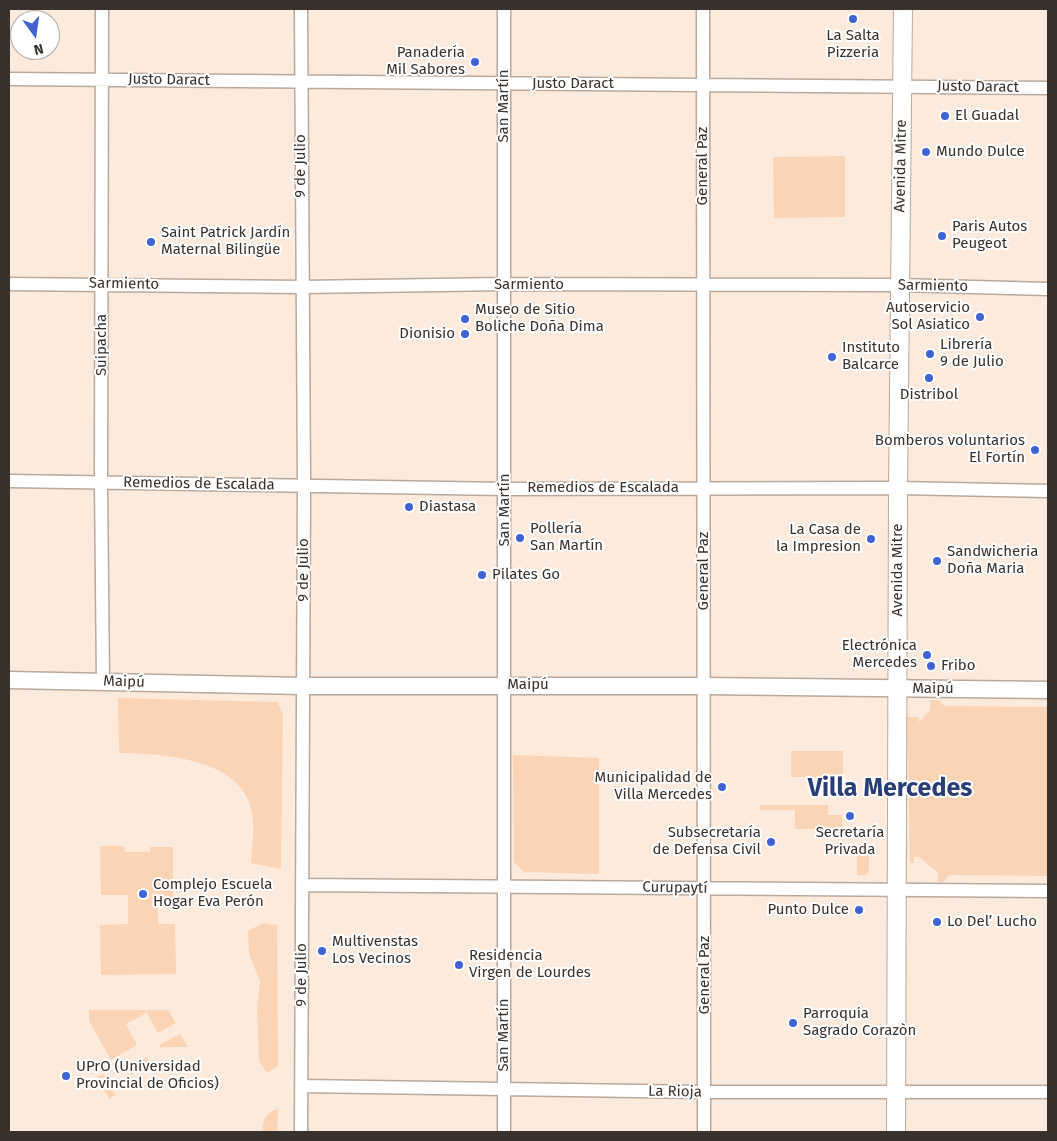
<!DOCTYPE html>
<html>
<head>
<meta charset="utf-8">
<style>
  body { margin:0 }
  #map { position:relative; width:1057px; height:1141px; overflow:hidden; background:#fceadc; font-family:"Fira Sans",sans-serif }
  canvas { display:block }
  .frame { position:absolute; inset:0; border:10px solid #38312c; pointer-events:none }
  .north { position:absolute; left:10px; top:10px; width:50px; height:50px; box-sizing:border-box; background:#fff; border:1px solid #afadab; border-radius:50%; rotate:166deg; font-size:14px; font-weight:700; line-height:20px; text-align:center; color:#38312c }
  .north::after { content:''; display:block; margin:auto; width:18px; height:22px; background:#4062d4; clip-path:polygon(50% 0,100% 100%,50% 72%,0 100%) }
</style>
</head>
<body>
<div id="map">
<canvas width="1057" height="1141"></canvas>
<div class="frame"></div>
<div class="north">N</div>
</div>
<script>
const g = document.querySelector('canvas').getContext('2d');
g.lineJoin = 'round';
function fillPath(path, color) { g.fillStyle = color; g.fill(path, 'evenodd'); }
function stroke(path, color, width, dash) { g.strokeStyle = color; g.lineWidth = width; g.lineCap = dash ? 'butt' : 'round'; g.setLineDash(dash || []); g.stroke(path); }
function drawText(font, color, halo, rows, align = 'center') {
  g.font = font + ' "Fira Sans",sans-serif'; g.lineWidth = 4; g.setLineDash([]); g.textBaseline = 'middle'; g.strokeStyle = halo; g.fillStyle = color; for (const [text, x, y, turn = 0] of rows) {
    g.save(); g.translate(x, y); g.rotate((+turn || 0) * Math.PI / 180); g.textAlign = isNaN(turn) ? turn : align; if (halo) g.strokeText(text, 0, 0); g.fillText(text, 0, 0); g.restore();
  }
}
fillPath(new Path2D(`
  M 845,156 L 845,217 L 774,218 L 773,157 Z
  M 118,698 L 277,702 L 283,713 L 281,869 L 251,863 C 252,844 256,823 250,805 C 235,757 160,754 119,753 Z
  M 930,700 L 938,700 L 945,706 L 1048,707 L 1048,876 L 949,875 L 944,882 L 938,882 L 938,873 L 919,857 L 914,857 L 914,863 L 910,863 L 907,717 L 918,717 L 919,722 L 930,710 Z
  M 791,751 L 843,751 L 843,777 L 791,777 Z
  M 513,755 L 599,758 L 599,874 L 524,872 L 514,862 Z
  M 760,805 L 828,805 L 828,815 L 842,815 L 842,829 L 795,829 L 795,810 L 760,810 Z
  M 100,846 L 124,846 L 125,852 L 150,852 L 150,847 L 173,847 L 173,897 L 158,897 L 158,924 L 175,924 L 176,974 L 101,975 L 100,925 L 128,924 L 128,895 L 101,895 Z
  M 857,853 L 869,853 L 869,871 L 866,875 L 857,875 Z
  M 263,923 L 277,925 L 278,1066 L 267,1073 L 259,1061 L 257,1010 L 260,981 L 249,954 L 248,931 Z
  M 89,1010 L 168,1010 L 176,1023 L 158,1033 L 147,1013 L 126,1024 L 137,1045 L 111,1060 L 89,1021 Z
  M 180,1034 L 188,1047 L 162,1047 L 162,1049 L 159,1045 Z
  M 146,1057 L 151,1064 L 131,1075 L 127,1068 Z
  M 104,1074 L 115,1095 L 109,1099 L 97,1077 Z
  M 278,1109 L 277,1132 L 262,1132 C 264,1120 264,1113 278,1109 Z`), '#fbd4b6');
const minor = new Path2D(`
  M 102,9 L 101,483 L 103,682
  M 504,9 L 504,1132
  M 703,9 L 704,1132
  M 9,79 L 1048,88
  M 9,284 L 302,287 L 504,284 L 899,285 L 1048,289
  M 9,481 L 505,489 L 898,488 L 1048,491
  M 302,885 L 1048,891
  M 302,1086 L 704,1092 L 1048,1092
  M 301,1132 L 304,485 L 301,9`);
const tertiary = new Path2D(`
  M 9,680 L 303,686 L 704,686 L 1048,690`);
const secondary = new Path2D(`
  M 896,1132 L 898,488 L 903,9`);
stroke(minor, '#b9a99c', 15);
stroke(tertiary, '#b9a99c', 19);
stroke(secondary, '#b9a99c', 20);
stroke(minor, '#fff', 12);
stroke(tertiary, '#fff', 16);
stroke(secondary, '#fff', 18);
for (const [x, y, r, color] of [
  [853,19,5,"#4062d4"],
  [475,62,5,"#4062d4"],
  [945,116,5,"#4062d4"],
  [926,152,5,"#4062d4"],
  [942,236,5,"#4062d4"],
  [151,242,5,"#4062d4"],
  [980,317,5,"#4062d4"],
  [465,319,5,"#4062d4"],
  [465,334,5,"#4062d4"],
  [930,354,5,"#4062d4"],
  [832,357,5,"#4062d4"],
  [929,378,5,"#4062d4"],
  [1035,450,5,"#4062d4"],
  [409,507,5,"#4062d4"],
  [520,538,5,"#4062d4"],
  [871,539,5,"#4062d4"],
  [937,561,5,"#4062d4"],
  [482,575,5,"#4062d4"],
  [927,655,5,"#4062d4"],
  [931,666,5,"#4062d4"],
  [722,787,5,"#4062d4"],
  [850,816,5,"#4062d4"],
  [771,842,5,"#4062d4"],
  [143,894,5,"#4062d4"],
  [859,910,5,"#4062d4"],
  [937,922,5,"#4062d4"],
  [322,951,5,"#4062d4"],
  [459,965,5,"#4062d4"],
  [793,1023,5,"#4062d4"],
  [66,1076,5,"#4062d4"]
]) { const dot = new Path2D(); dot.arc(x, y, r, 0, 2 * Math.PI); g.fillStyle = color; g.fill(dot); stroke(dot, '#fff', 2); }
drawText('15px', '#38312c', '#fff', [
  ["La Salta",853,36,"center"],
  ["Pizzeria",853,53,"center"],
  ["Panadería",465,53,"right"],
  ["Mil Sabores",465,70,"right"],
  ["El Guadal",955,116],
  ["Mundo Dulce",936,152],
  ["Paris Autos",952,227],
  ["Peugeot",952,244],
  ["Saint Patrick Jardín",161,233],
  ["Maternal Bilingüe",161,250],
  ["Autoservicio",970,308,"right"],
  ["Sol Asiatico",970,325,"right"],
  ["Museo de Sitio",475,310],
  ["Boliche Doña Dima",475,327],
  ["Dionisio",455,334,"right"],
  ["Librería",940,345],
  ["9 de Julio",940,362],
  ["Instituto",842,348],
  ["Balcarce",842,365],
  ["Distribol",929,395,"center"],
  ["Bomberos voluntarios",1025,441,"right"],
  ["El Fortín",1025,458,"right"],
  ["Diastasa",419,507],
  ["Pollería",530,529],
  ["San Martín",530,546],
  ["La Casa de",861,530,"right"],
  ["la Impresion",861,547,"right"],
  ["Sandwicheria",947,552],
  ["Doña Maria",947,569],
  ["Pilates Go",492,575],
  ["Electrónica",917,646,"right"],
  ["Mercedes",917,663,"right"],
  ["Fribo",941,666],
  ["Municipalidad de",712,778,"right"],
  ["Villa Mercedes",712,795,"right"],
  ["Subsecretaría",761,833,"right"],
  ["de Defensa Civil",761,850,"right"],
  ["Secretaría",850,833,"center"],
  ["Privada",850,850,"center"],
  ["Complejo Escuela",153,885],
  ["Hogar Eva Perón",153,902],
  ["Punto Dulce",849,910,"right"],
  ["Lo Del’ Lucho",947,922],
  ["Multivenstas",332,942],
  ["Los Vecinos",332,959],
  ["Residencia",469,956],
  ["Virgen de Lourdes",469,973],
  ["Parroquia",803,1014],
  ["Sagrado Corazòn",803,1031],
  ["UPrO (Universidad",76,1067],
  ["Provincial de Oficios)",76,1084]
], 'left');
drawText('15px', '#38312c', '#fff', [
  ["Justo Daract",169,80,1],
  ["Justo Daract",573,84],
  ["Justo Daract",978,87,1],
  ["San Martín",504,106,-90],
  ["9 de Julio",301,166,-90],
  ["General Paz",703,166,-90],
  ["Avenida Mitre",901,166,-89],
  ["Sarmiento",124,284,1],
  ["Sarmiento",529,285],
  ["Sarmiento",933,286,1],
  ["Suipacha",102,345,-90],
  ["Remedios de Escalada",199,484,1],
  ["Remedios de Escalada",603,488],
  ["San Martín",505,510,-90],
  ["9 de Julio",304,570,-90],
  ["Avenida Mitre",898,570,-90],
  ["General Paz",704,571,-90],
  ["Maipú",124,682,2],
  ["Maipú",528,685],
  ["Maipú",933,689],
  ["Curupaytí",675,888,1],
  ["9 de Julio",302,975,-90],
  ["General Paz",705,975,-90],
  ["San Martín",504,1035,-90],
  ["La Rioja",675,1092,1]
]);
drawText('bold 25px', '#2a3d76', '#fff', [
  ["Villa Mercedes",890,789]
]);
</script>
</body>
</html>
